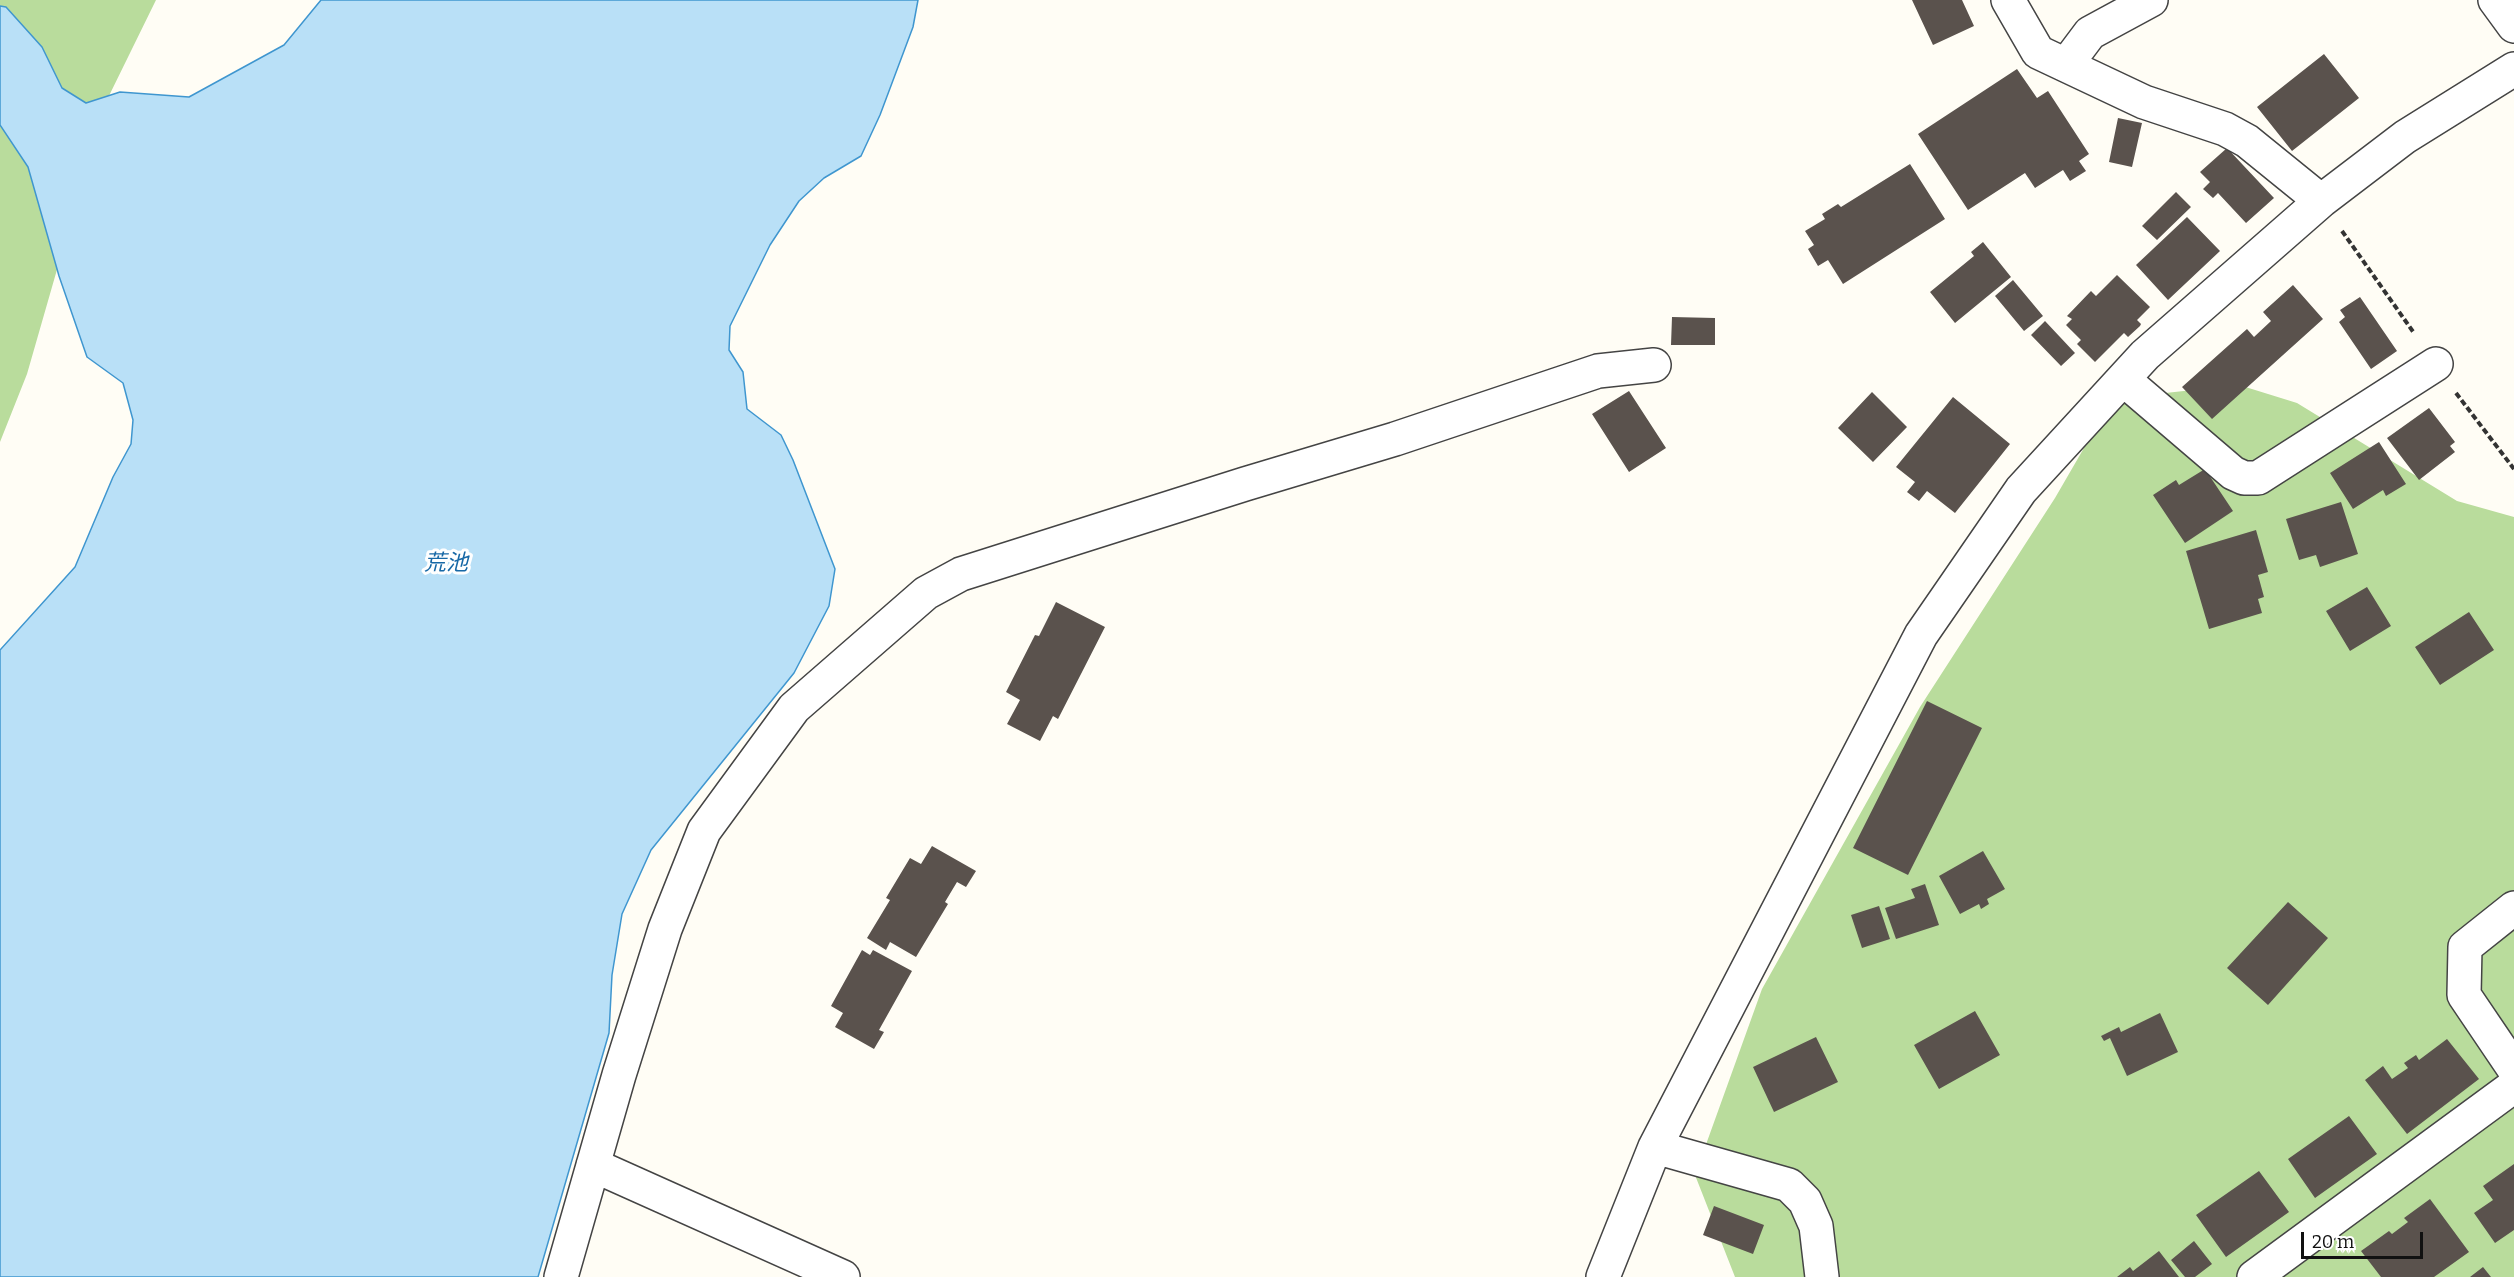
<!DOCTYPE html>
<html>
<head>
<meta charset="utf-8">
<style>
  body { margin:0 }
  #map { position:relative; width:2514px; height:1277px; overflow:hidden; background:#fffdf5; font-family:Bitter,serif }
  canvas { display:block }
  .scale { position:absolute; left:2301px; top:1232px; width:122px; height:27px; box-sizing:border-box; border:3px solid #111; border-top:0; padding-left:8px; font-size:18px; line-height:21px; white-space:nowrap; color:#111; -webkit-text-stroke:4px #fff; paint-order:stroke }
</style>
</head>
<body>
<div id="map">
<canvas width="2514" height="1277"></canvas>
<div class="scale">20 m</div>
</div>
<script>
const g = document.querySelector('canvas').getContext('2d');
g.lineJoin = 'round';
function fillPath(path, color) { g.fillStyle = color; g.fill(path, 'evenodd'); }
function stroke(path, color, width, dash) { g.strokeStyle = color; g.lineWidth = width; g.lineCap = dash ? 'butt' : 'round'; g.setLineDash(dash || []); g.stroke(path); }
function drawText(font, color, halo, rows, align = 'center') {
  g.font = font + ' Bitter,"Noto Sans JP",serif'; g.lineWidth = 6; g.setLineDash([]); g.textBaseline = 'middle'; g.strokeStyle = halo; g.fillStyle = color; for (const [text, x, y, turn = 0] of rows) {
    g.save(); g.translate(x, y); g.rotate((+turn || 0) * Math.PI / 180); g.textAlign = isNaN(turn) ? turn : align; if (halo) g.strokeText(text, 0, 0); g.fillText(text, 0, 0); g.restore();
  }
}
fillPath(new Path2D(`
  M 0,0 L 156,0 L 104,106 L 27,374 L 0,442 Z
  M 2239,385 L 2297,403 L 2457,501 L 2514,517 L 2514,1277 L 1735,1277 L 1695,1175 L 1762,989 L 1920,707 L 2055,498 L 2106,410 L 2147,395 Z`), '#b9dc9c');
const water = new Path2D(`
  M 321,0 L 918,0 L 913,27 L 880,115 L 861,156 L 824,178 L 799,201 L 770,245 L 730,326 L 729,350 L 743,372 L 747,409 L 781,435 L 793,460 L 835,569 L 829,606 L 794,673 L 651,850 L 622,914 L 612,975 L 609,1033 L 538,1277 L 0,1277 L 0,650 L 75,567 L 113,477 L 131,444 L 133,420 L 123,383 L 87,357 L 59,276 L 28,167 L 0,125 L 0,6 L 6,7 L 42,47 L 62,88 L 86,103 L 120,92 L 189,97 L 284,45 Z`);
fillPath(water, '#b9e0f7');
stroke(water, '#3f96cf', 1.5);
fillPath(new Path2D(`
  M 1912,0 L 1962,0 L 1974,26 L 1933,45 Z
  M 2324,54 L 2359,98 L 2292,151 L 2257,107 Z
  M 2017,69 L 2037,98 L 2048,91 L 2089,154 L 2079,161 L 2086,171 L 2070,181 L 2063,170 L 2035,188 L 2025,173 L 1968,210 L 1918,134 Z
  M 2118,118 L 2142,123 L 2132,167 L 2109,162 Z
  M 2227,148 L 2274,198 L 2246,223 L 2218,193 L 2213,198 L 2203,189 L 2210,182 L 2200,172 Z
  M 1910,164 L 1945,219 L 1843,284 L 1828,260 L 1818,266 L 1808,249 L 1814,245 L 1805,231 L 1825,219 L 1822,214 L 1838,204 L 1841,207 Z
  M 2176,192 L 2191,207 L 2157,240 L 2142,226 Z
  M 2187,217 L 2220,251 L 2168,300 L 2136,265 Z
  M 1983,242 L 2011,277 L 1955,323 L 1930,292 L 1974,256 L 1971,252 Z
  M 2117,275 L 2150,307 L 2137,320 L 2141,324 L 2140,326 L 2128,337 L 2124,333 L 2095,362 L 2077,344 L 2081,340 L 2066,325 L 2072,319 L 2067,316 L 2091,291 L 2096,296 Z
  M 2013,280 L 2043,316 L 2024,331 L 1995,296 Z
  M 2293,285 L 2323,319 L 2212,419 L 2182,387 L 2247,329 L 2254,337 L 2271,321 L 2263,312 Z
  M 2360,297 L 2397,351 L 2371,369 L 2339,322 L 2345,317 L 2340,310 Z
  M 1672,317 L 1715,318 L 1715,345 L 1671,345 Z
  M 2045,321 L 2075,353 L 2061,366 L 2031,335 Z
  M 1629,391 L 1666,448 L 1629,472 L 1592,414 Z
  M 1872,392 L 1907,427 L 1873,462 L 1838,428 Z
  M 1953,397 L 2010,444 L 1955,513 L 1927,491 L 1919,501 L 1907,492 L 1915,482 L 1896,467 Z
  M 2429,408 L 2455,442 L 2450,446 L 2455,452 L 2419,480 L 2387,438 Z
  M 2379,442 L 2406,484 L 2386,496 L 2383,490 L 2353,509 L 2330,473 Z
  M 2205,469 L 2233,511 L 2185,543 L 2153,495 L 2176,480 L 2179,485 Z
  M 2341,502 L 2358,554 L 2320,567 L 2316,555 L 2299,560 L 2286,519 Z
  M 2256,530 L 2268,572 L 2258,575 L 2264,597 L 2258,599 L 2262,613 L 2209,629 L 2186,551 Z
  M 2367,587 L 2391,626 L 2350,651 L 2326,611 Z
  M 1056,602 L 1105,627 L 1058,719 L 1053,716 L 1040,741 L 1007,724 L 1020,700 L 1006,692 L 1035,635 L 1039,636 Z
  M 2469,612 L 2494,650 L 2440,685 L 2415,647 Z
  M 1927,701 L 1982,728 L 1908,875 L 1853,848 Z
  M 932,846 L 976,871 L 966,887 L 957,882 L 945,902 L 948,904 L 916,957 L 890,942 L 886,950 L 867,938 L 890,900 L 886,898 L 910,858 L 921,864 Z
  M 1983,851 L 2005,889 L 1987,899 L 1989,904 L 1981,909 L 1979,904 L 1960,914 L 1939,876 Z
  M 1925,884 L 1939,925 L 1896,939 L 1885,908 L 1915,898 L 1911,889 Z
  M 2288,902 L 2328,938 L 2268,1005 L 2227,968 Z
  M 1879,906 L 1890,939 L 1862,948 L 1851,915 Z
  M 862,950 L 870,955 L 873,950 L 912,971 L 879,1030 L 884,1032 L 874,1049 L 835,1027 L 843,1013 L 831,1006 Z
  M 1975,1011 L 2000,1055 L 1939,1089 L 1914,1045 Z
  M 2160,1013 L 2178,1052 L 2127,1076 L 2110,1038 L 2104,1041 L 2101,1036 L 2119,1027 L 2121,1032 Z
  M 1816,1037 L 1838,1082 L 1774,1112 L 1753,1067 Z
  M 2447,1039 L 2479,1079 L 2407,1134 L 2365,1080 L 2383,1066 L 2392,1079 L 2408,1068 L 2404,1063 L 2416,1055 L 2419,1060 Z
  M 2349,1116 L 2377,1154 L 2315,1198 L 2288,1159 Z
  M 2514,1164 L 2514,1230 L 2495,1243 L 2474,1213 L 2493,1200 L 2483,1186 Z
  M 2259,1171 L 2289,1212 L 2226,1257 L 2196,1215 Z
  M 2430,1199 L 2469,1252 L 2434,1277 L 2381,1277 L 2361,1251 L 2389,1231 L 2392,1234 L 2408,1222 L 2404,1218 Z
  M 1714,1206 L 1764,1225 L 1753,1254 L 1703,1235 Z
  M 2194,1241 L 2212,1264 L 2195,1277 L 2185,1277 L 2171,1260 Z
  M 2159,1251 L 2179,1277 L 2117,1277 L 2130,1267 L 2133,1271 Z
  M 2483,1267 L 2491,1277 L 2470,1277 Z`), '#5a524d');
const minor = new Path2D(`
  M 2008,0 L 2038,52 L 2144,102 L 2225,129 L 2247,141 L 2321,201
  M 2495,0 L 2514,26
  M 2066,65 L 2090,33 L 2151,0
  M 2123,379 L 2233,473 L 2244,478 L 2258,478 L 2436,364
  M 2514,908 L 2465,947 L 2464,995 L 2514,1069
  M 1655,1147 L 1789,1185 L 1805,1201 L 1816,1226 L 1822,1277
  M 593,1165 L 843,1277
  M 561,1277 L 619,1075 L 665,929 L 704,831 L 794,708 L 926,593 L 961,574 L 1245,484 L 1395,439 L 1598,371 L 1654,365
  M 1603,1277 L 1655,1147 L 1921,635 L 2021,490 L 2145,355 L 2321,201 L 2405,137 L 2514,69
  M 2254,1277 L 2514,1086`);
stroke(minor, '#444', 36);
stroke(new Path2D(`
  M 2342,231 L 2414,333
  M 2456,393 L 2514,469`), '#333', 4, [6, 3]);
stroke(minor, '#fff', 33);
drawText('italic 22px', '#1768a6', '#fff', [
  ["荒池",446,564]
]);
</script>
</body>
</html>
